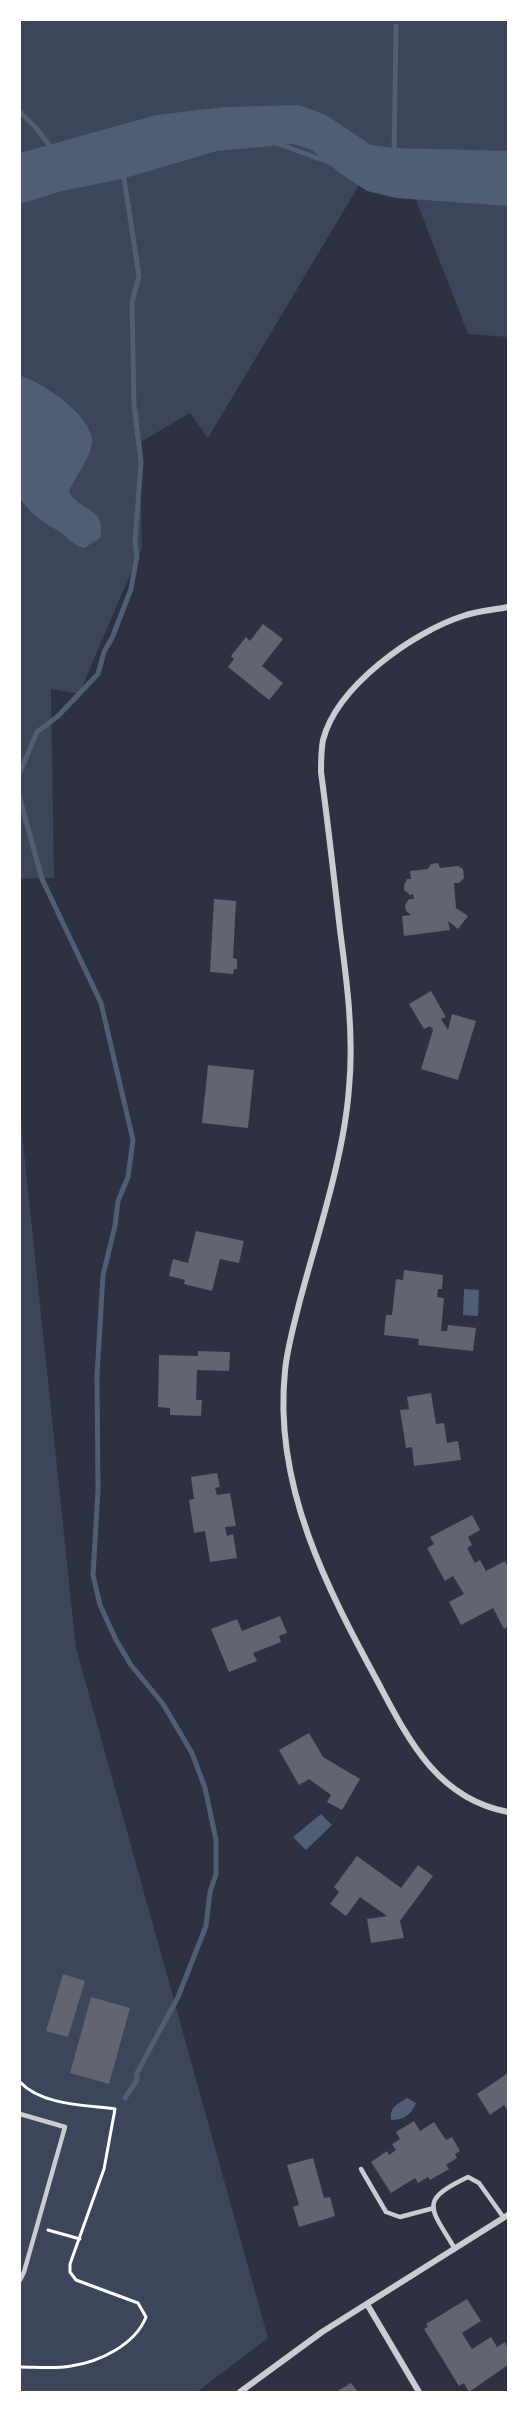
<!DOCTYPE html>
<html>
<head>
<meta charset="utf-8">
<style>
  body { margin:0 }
  #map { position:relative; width:528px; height:2412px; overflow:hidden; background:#2d3142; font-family:"Roboto Condensed",sans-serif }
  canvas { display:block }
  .frame { position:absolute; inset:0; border:21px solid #fff; pointer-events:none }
</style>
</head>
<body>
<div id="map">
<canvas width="528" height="2412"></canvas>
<div class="frame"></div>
</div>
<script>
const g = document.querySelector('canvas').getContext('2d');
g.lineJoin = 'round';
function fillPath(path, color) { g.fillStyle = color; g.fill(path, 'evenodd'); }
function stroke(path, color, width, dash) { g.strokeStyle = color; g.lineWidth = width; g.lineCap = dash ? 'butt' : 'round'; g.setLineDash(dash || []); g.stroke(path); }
fillPath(new Path2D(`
  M 20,20 L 508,20 L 508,337 L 468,334 L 416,200 L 361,182 L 208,438 L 190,413 L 139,443 L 142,547 L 79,694 L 51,689 L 54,878 L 20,879 Z
  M 20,1114 L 76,1648 L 268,2338 L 197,2392 L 20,2392 Z`), '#3c4559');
fillPath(new Path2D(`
  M 299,105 L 326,115 L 371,145 L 395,148 L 508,151 L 508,206 L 396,198 L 367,191 L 341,174 L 312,150 L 293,144 L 217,151 L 122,179 L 62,191 L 20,204 L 20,153 L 156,115 L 225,107 Z
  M 20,376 C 42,381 93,417 92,441 C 91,459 75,475 69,492 C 79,511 108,508 100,538 L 84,548 C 73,545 69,538 60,532 C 43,522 30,514 20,498 Z
  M 464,1289 L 479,1290 L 478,1316 L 463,1315 Z
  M 321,1814 L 332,1825 L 306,1850 L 293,1837 Z
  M 407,2098 L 416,2103 C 411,2115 404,2120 391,2120 C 389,2107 398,2104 407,2098 Z`), '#4f5d75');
stroke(new Path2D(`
  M 20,112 L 36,128 L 53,150
  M 276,143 L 334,164
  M 394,154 L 396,26
  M 20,772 L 37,732 L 58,716 L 98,674 L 104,652 L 112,638 L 131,589 L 137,556 L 135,542 L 141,462 L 134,404 L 132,302 L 139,276 L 123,172
  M 20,799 L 42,879 L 101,1003 L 133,1140 L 128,1177 L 118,1201 L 115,1226 L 103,1275 L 97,1376 L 98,1490 L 93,1575 L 100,1605 L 116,1640 L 131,1665 L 163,1704 L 192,1753 L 205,1788 L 216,1840 L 216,1874 L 210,1892 L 206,1926 L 178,1997 L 137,2073 L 137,2080 L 125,2098`), '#4f5d75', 5);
fillPath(new Path2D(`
  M 263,624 L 283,639 L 262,666 L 283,683 L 269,700 L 228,667 L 234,659 L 231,656 L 246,637 L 250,641 Z
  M 438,863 L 440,868 L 458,866 L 463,869 L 464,878 L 459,883 L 454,883 L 456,908 L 468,916 L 458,929 L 448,921 L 450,930 L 404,936 L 402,916 L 411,915 L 406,911 L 405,905 L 409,899 L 414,899 L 413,894 L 410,895 L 404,890 L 404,885 L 407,879 L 411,879 L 410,871 L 428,869 L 431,864 Z
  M 214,899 L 236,901 L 233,958 L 237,959 L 237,969 L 234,969 L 233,974 L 210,972 Z
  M 431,991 L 446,1017 L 441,1019 L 448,1030 L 452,1014 L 476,1021 L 458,1080 L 421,1069 L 433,1030 L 430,1026 L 424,1029 L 409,1004 Z
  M 208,1065 L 254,1070 L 248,1128 L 202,1123 Z
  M 196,1231 L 244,1241 L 239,1263 L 220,1259 L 212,1291 L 184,1284 L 185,1280 L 169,1276 L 173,1259 L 188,1263 Z
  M 404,1270 L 443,1275 L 442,1289 L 438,1289 L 437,1297 L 444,1298 L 441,1331 L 447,1331 L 448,1325 L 476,1328 L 473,1351 L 418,1345 L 419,1339 L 384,1335 L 386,1315 L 392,1315 L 396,1279 L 403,1280 Z
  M 198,1351 L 230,1352 L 229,1371 L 197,1370 L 196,1400 L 202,1400 L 201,1416 L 170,1415 L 170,1408 L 158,1407 L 159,1355 L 198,1356 Z
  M 431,1393 L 436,1424 L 444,1423 L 447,1443 L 458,1441 L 461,1460 L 414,1466 L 412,1447 L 406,1448 L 400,1410 L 409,1409 L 407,1397 Z
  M 217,1473 L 220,1487 L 215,1488 L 217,1495 L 230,1493 L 236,1526 L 225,1527 L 227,1536 L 233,1534 L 237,1558 L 210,1562 L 205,1531 L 194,1533 L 189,1500 L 194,1499 L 191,1477 Z
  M 472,1515 L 480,1530 L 468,1537 L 472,1545 L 467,1548 L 475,1563 L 480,1560 L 486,1571 L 505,1561 L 508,1568 L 508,1626 L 504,1629 L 493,1608 L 461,1625 L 449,1602 L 464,1594 L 453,1576 L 445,1581 L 427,1548 L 434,1544 L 430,1537 Z
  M 280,1616 L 287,1633 L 279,1636 L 281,1642 L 253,1653 L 257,1661 L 229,1672 L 211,1629 L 237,1619 L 242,1631 Z
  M 309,1733 L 323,1757 L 360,1779 L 342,1810 L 327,1802 L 331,1795 L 309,1779 L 299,1785 L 279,1750 Z
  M 357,1856 L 401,1888 L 418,1865 L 433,1876 L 400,1921 L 404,1938 L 371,1943 L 367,1919 L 387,1916 L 360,1897 L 346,1916 L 330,1904 L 339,1892 L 334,1887 Z
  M 63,1974 L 85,1981 L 68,2037 L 46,2031 Z
  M 91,1997 L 130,2008 L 109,2084 L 70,2073 Z
  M 508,2073 L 508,2111 L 504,2105 L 490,2115 L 477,2094 Z
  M 414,2121 L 420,2131 L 434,2122 L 446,2140 L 452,2137 L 460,2151 L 455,2154 L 457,2158 L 446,2165 L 449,2169 L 430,2180 L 428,2177 L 418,2183 L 415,2178 L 391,2193 L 371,2162 L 387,2151 L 389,2155 L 396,2150 L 392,2144 L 400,2139 L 396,2132 Z
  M 313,2158 L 324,2198 L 330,2197 L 335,2216 L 299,2227 L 293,2207 L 299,2205 L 287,2165 Z
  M 467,2299 L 481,2321 L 462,2333 L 472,2349 L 491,2337 L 497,2347 L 505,2342 L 508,2349 L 508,2365 L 469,2392 L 464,2383 L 459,2386 L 424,2329 L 428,2327 L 426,2324 Z
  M 351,2383 L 358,2392 L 336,2392 Z`), '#626471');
stroke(new Path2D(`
  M 20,2082 C 41,2105 85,2105 115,2109 L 104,2169 L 70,2264 L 70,2272 L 76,2280 L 138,2303 L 146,2317 C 135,2345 99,2362 71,2366 C 55,2369 36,2367 20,2367
  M 48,2230 L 80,2239`), '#fff', 3);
stroke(new Path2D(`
  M 20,2114 L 65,2127 L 24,2272 L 20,2280
  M 361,2169 L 386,2212 L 400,2217 L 434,2208
  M 455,2249 C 430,2207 418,2201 468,2177 L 479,2183 L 504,2218`), '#caccd0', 4.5);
stroke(new Path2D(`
  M 508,607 C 493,610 478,611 463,616 C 413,632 337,686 323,740 C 321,750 321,761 321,772 C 328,824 334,877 340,930 C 347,982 354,1035 349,1088 C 344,1157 317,1236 299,1304 C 294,1325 287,1349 285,1371 C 273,1486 327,1588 380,1686 C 410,1743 439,1799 508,1812
  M 367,2304 L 419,2392
  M 240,2392 L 322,2332 L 508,2215`), '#caccd0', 6);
</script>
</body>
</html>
